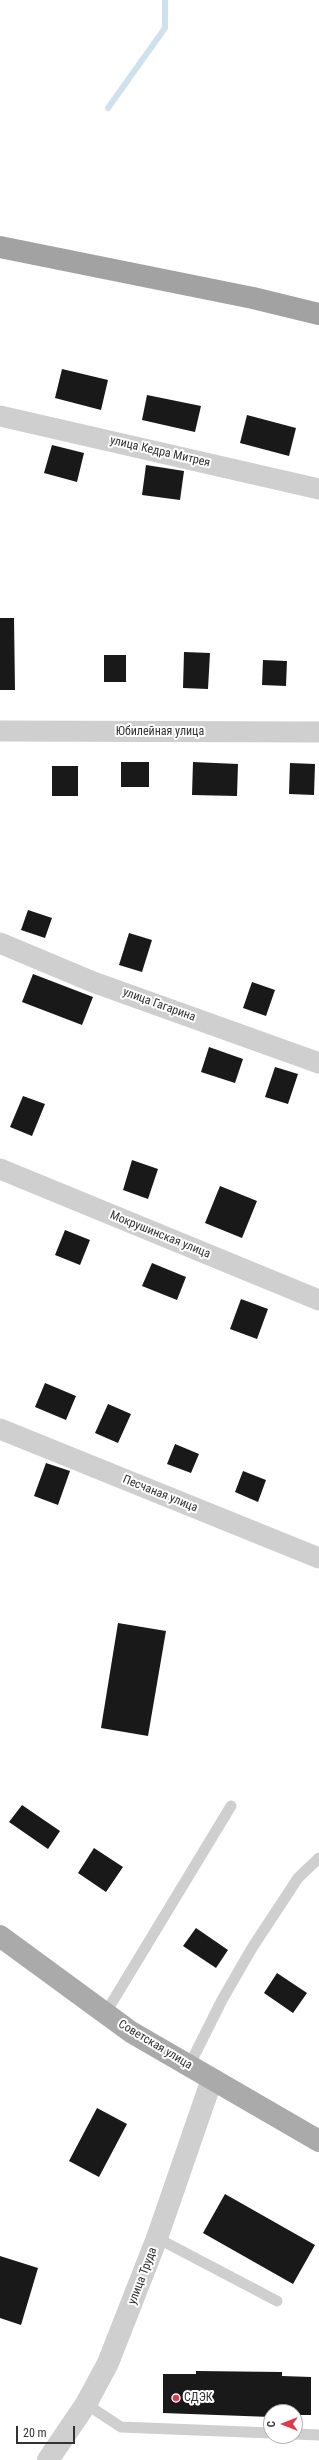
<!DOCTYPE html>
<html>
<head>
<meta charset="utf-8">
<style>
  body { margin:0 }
  #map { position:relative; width:319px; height:2460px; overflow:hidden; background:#fff; font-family:"Roboto Condensed",sans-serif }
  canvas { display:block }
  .north { position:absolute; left:263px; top:2404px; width:40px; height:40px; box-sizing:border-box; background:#fff; border:1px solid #adadad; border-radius:50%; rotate:270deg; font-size:11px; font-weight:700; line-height:16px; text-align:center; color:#323232 }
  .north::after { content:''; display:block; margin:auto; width:14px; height:18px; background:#e73547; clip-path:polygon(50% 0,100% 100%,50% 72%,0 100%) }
  .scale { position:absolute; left:16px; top:2426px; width:59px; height:18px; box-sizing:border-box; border:2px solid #323232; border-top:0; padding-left:5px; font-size:12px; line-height:14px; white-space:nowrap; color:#323232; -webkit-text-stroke:3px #fff; paint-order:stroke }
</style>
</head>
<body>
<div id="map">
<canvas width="319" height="2460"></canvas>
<div class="north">С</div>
<div class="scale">20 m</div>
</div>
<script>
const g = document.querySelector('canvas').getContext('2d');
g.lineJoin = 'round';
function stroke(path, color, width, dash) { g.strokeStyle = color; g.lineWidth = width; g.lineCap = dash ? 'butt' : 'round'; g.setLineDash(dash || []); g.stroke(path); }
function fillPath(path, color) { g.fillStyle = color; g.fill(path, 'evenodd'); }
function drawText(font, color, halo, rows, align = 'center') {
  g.font = font + ' "Roboto Condensed",sans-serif'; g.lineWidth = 4; g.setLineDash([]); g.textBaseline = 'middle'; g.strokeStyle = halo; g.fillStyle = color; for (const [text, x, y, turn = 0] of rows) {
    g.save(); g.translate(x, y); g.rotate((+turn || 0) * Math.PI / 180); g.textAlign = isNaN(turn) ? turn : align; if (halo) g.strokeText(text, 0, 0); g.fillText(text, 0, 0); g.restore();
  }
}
stroke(new Path2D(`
  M 108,108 L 165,28 L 165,0`), '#cde2ee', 6);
fillPath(new Path2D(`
  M 62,369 L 108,380 L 101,410 L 55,398 Z
  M 147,395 L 201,406 L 195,432 L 142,420 Z
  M 247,415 L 296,428 L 289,456 L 240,443 Z
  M 52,445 L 84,453 L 77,482 L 44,473 Z
  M 146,465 L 184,471 L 180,500 L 142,495 Z
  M 0,618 L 14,618 L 15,690 L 0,690 Z
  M 184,652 L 210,653 L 208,689 L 183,688 Z
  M 104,655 L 126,655 L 126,682 L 104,682 Z
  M 263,660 L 287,661 L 286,686 L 262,685 Z
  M 121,762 L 149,762 L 149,787 L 121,787 Z
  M 193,762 L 238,764 L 237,796 L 192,795 Z
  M 290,763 L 315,764 L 314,795 L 289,794 Z
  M 52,766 L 78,766 L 78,796 L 52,796 Z
  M 28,910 L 52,918 L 45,938 L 21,930 Z
  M 129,933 L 152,940 L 142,972 L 119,965 Z
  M 33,974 L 93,997 L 82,1025 L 22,1002 Z
  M 252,982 L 275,990 L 266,1016 L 243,1008 Z
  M 209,1047 L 243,1059 L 235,1083 L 201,1072 Z
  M 275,1067 L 298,1074 L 288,1104 L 265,1097 Z
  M 23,1096 L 45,1104 L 32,1136 L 10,1127 Z
  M 132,1160 L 158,1169 L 148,1199 L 123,1190 Z
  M 220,1186 L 257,1201 L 242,1238 L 205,1223 Z
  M 65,1230 L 90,1240 L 80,1265 L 55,1255 Z
  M 152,1263 L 186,1277 L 177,1300 L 142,1286 Z
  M 241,1299 L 268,1309 L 257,1339 L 230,1329 Z
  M 45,1383 L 76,1396 L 66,1420 L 35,1407 Z
  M 108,1404 L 131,1414 L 118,1443 L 95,1433 Z
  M 175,1444 L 199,1454 L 191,1473 L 167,1464 Z
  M 46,1463 L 70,1471 L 58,1505 L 34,1496 Z
  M 243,1471 L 266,1480 L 258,1502 L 235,1492 Z
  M 118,1623 L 166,1631 L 148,1736 L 101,1728 Z
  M 22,1805 L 60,1831 L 48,1849 L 9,1822 Z
  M 94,1848 L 123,1867 L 106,1892 L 78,1873 Z
  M 196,1928 L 228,1950 L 216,1968 L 183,1946 Z
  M 277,1973 L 307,1993 L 293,2013 L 264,1993 Z
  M 97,2108 L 127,2124 L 99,2177 L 69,2161 Z
  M 225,2194 L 315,2245 L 293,2284 L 203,2233 Z
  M 0,2256 L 38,2268 L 21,2325 L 0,2318 Z
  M 196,2371 L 282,2372 L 282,2376 L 311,2377 L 311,2415 L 295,2415 L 295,2412 L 271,2412 L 271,2417 L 163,2413 L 163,2374 L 196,2374 Z`), '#191919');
stroke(new Path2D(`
  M 105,2014 L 231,1806
  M 189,2066 L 222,2000 L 252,1948 L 298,1878 L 319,1858
  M 157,2238 L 277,2301
  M 86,2404 L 121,2427 L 271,2433
  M 295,2434 L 319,2435`), '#cfcfcf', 11);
stroke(new Path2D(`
  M 0,416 L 319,489
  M 0,731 L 319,732
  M 0,943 L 93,982 L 319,1063
  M 0,1169 L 319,1300
  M 0,1429 L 319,1558`), '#cfcfcf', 21);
stroke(new Path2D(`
  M 48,2460 L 86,2404 L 108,2363 L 157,2238 L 212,2079`), '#cfcfcf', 22);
stroke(new Path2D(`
  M 0,1936 L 131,2032 L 319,2141`), '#aaa', 22);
stroke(new Path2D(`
  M 0,247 L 253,298 L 319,314`), '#a2a2a2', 22);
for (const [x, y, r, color] of [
  [176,2398,4,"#e73547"]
]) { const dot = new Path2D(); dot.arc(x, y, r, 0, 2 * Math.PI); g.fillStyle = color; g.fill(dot); stroke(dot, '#fff', 1.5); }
drawText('12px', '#323232', '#fff', [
  ["улица Кедра Митрея",160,452,13],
  ["Юбилейная улица",160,732],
  ["улица Гагарина",159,1005,20],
  ["Мокрушинская улица",160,1235,22],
  ["Песчаная улица",160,1494,22],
  ["Советская улица",155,2045,31],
  ["улица Труда",143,2276,-69]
]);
drawText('12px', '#323232', '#fff', [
  ["СДЭК",184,2398]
], 'left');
</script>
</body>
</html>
